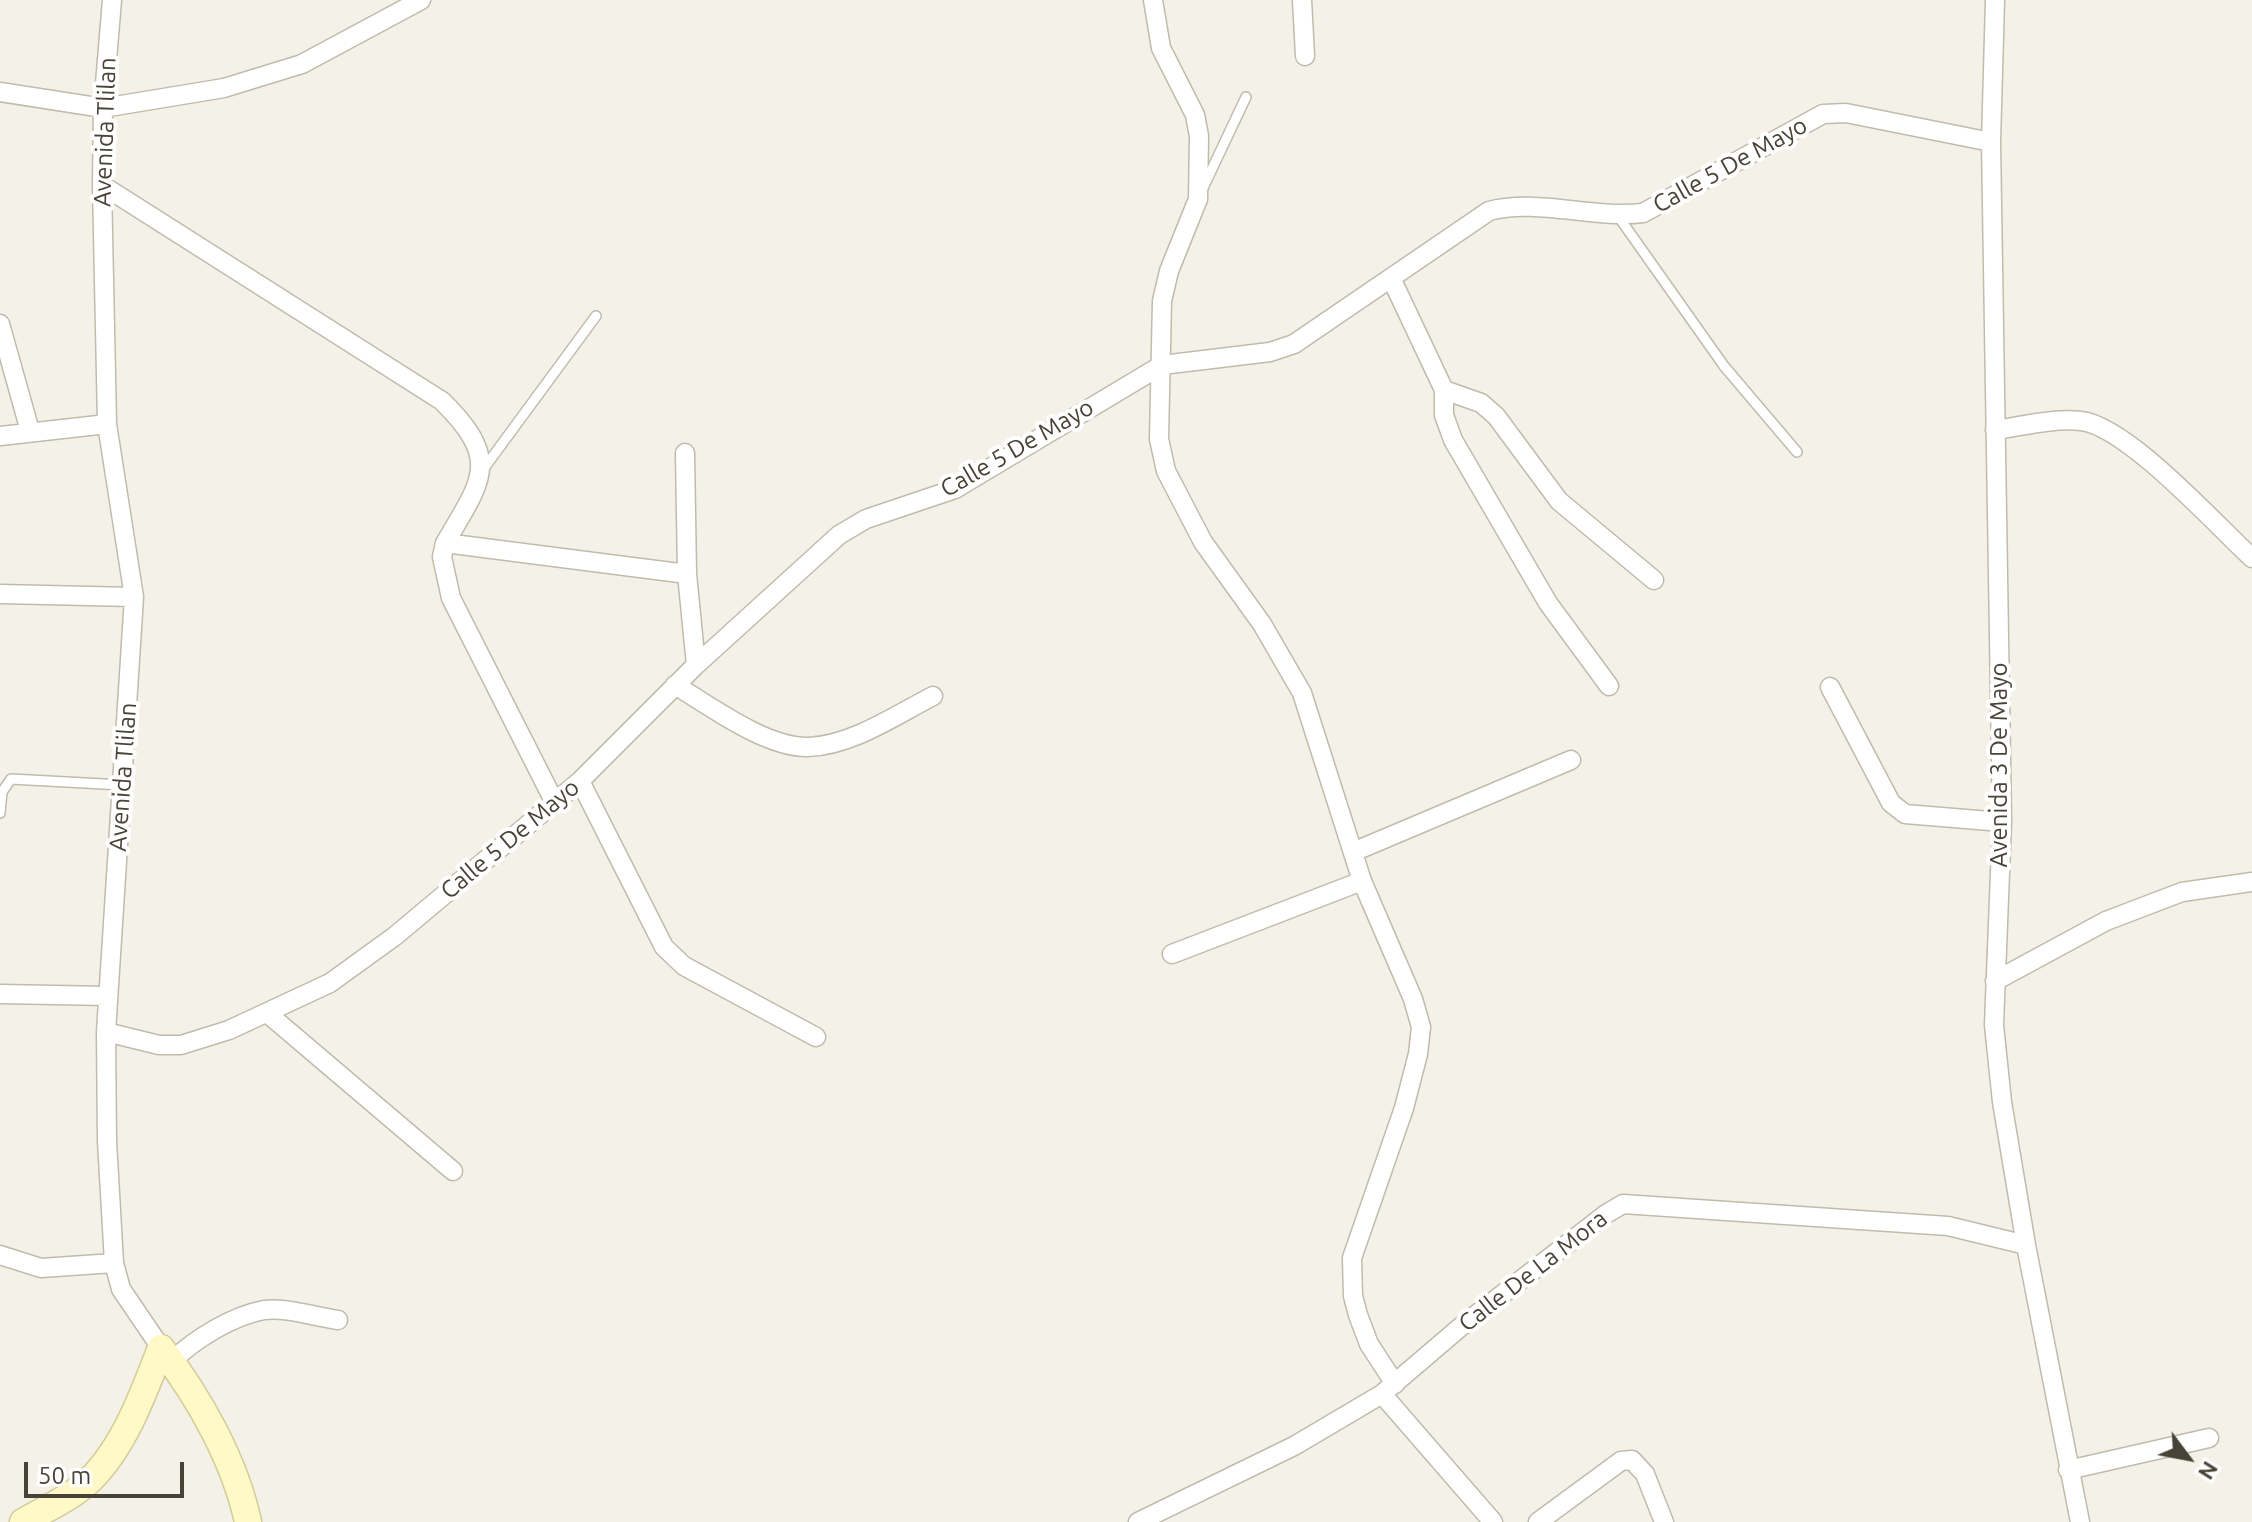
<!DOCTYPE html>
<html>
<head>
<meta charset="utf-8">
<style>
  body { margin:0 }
  #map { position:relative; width:2252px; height:1522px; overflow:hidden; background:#f4f2e8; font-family:Ubuntu,sans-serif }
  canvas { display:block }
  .north { position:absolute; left:2148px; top:1418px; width:80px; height:80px; -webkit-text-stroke:6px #fff; paint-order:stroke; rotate:122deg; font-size:22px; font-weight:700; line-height:32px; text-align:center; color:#484337 }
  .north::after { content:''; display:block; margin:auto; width:28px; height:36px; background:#484337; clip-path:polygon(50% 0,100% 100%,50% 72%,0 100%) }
  .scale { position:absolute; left:24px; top:1462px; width:160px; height:36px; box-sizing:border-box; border:4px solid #484337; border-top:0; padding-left:10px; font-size:24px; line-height:28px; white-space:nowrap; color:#484337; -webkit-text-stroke:6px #fff; paint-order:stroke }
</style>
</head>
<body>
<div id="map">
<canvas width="2252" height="1522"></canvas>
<div class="north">N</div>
<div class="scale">50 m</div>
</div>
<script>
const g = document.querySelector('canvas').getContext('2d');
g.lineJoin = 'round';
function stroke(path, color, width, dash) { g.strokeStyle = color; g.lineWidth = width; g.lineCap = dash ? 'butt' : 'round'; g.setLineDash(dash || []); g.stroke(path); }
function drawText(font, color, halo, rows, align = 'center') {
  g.font = font + ' Ubuntu,sans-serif'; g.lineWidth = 8; g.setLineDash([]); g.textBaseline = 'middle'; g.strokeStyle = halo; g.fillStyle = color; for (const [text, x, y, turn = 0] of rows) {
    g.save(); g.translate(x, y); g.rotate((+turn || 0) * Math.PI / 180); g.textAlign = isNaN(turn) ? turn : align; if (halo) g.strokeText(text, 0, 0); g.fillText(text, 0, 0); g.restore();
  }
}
const lane = new Path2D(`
  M 1203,188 L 1246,97
  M 1618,216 L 1724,366 L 1797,452
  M 482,471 L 596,316
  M 0,813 L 2,792 L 11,779 L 122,785`);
const street = new Path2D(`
  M 112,0 L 103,108 L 102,185 L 107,424 L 134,597 L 106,1032 L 107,1141 L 114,1263 L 121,1289 L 161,1348
  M 1153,0 L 1161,48 L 1195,115 L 1199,136 L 1198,199 L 1169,271 L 1162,301 L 1159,439 L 1166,471 L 1203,542 L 1262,624 L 1302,693 L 1362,881 L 1413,999 L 1421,1027 L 1418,1054 L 1404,1108 L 1352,1258 L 1353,1296 L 1358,1315 L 1369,1344 L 1395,1384
  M 1302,0 L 1305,56
  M 1995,0 L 1991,142 L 2002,822 L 1994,1025 L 2002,1102 L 2026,1245 L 2080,1522
  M 0,92 L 103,108 L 224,88 L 302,64 L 421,0
  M 102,185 L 442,401 C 502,460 482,480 445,543
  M 1392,280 L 1444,390 L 1444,415 L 1453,440 L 1548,603 L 1609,686
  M 0,324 L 30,431
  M 1444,390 L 1481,403 L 1496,416 L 1559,501 L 1654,580
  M 1995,430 C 2023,426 2053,418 2081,421 C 2127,426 2215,524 2252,558
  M 0,436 L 107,424
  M 685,453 L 687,574 L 696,665
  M 0,594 L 134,597
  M 675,685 C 710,706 766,748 808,747 C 851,746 896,715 933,696
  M 1830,687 L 1891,803 L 1905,814 L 2002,822
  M 580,781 L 664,947 L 684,966 L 816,1037
  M 555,803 L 451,598 L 442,557 L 445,543 L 687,574
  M 1353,852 L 1571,760
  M 1172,954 L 1362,881
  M 1995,981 L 2106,921 L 2182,892 L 2252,882
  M 0,994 L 108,996
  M 267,1013 L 453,1171
  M 106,1032 L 159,1045 L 181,1045 L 229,1030 L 330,983 L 395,936 L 580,781 L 696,665 L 839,535 L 866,519 L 955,489 L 1162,365 L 1270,352 L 1294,344 L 1489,211 C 1535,198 1594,219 1643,213 L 1823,114 L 1846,113 L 1991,142
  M 0,1255 L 41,1268 L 114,1263
  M 172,1361 C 195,1339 232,1316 264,1310 C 285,1307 316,1317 338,1320
  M 1382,1394 L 1493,1522
  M 2068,1470 L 2209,1438
  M 1138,1522 L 1294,1446 L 1382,1394 L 1464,1324 L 1606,1214 L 1623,1204 L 1948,1226 L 2026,1245
  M 1538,1522 L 1621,1461 L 1632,1460 L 1645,1474 L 1664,1522`);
const secondary = new Path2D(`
  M 161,1348 C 199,1397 235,1461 248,1522
  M 23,1522 C 45,1509 73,1497 91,1479 C 125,1445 144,1392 161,1348`);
stroke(lane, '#c0bbab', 12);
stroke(street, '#c0bbab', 21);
stroke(secondary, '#d4cc98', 29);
stroke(lane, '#fff', 9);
stroke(street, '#fff', 18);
stroke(secondary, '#fff9c8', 26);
drawText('24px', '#484337', '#fff', [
  ["Avenida Tlilan",105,132,-88],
  ["Calle 5 De Mayo",1730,165,-29],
  ["Calle 5 De Mayo",1017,448,-30],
  ["Avenida 3 De Mayo",1999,765,-90],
  ["Avenida Tlilan",123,777,-86],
  ["Calle 5 De Mayo",510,839,-40],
  ["Calle De La Mora",1533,1271,-38]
]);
</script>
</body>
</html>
